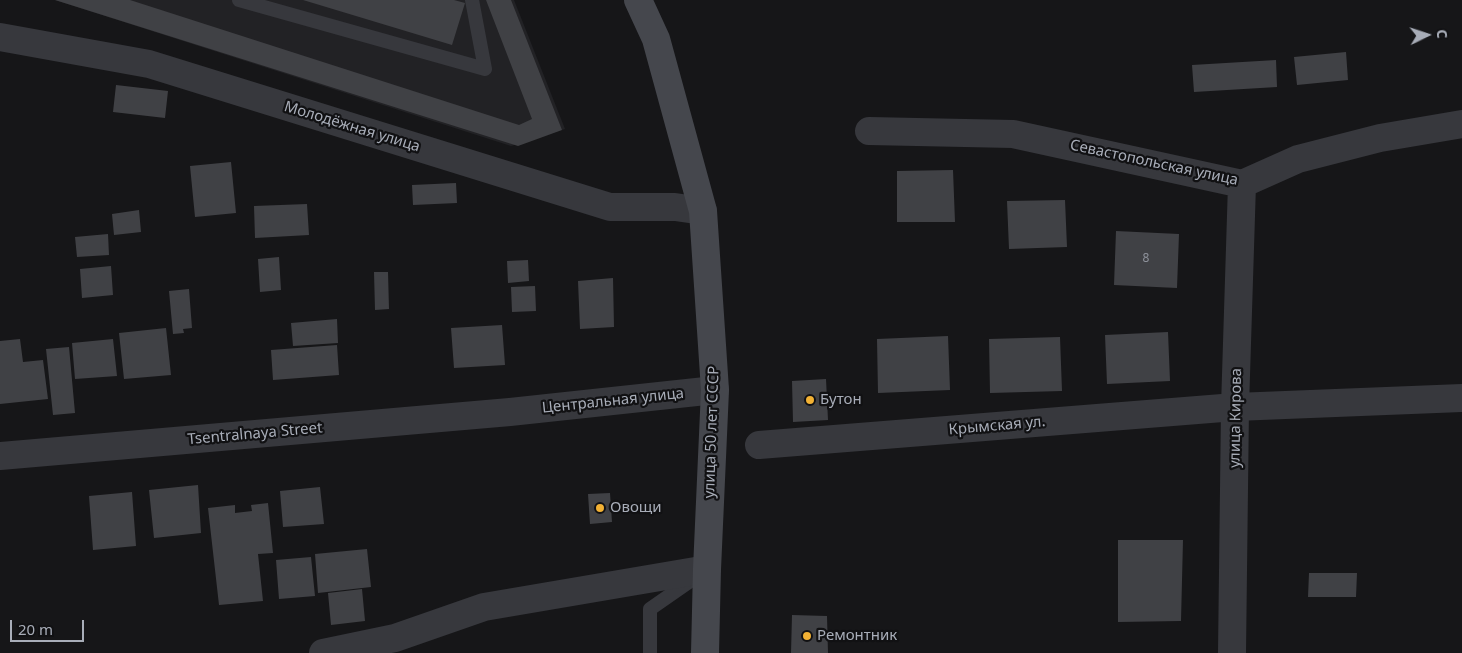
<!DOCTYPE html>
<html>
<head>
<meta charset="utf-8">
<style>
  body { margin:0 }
  #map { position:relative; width:1462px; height:653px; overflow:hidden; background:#161618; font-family:"Noto Sans",sans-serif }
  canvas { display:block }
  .north { position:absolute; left:1402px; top:10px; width:50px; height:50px; -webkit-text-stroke:4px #111113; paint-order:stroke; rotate:86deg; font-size:14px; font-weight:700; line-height:20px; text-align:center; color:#a8adb8 }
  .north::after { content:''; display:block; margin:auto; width:18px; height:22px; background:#a8adb8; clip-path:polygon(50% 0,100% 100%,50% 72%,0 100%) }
  .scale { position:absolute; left:10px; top:620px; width:74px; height:22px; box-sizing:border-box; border:2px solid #a8adb8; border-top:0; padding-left:6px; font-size:15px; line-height:18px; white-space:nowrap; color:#a8adb8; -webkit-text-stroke:4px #111113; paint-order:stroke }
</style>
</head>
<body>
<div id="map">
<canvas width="1462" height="653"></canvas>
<div class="north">С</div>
<div class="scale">20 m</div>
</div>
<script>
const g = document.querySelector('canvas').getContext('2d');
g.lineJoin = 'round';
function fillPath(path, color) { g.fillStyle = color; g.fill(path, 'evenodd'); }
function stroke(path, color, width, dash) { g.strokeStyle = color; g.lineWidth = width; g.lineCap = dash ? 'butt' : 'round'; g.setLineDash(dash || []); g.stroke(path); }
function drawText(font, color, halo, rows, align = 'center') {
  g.font = font + ' "Noto Sans",sans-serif'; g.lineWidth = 4.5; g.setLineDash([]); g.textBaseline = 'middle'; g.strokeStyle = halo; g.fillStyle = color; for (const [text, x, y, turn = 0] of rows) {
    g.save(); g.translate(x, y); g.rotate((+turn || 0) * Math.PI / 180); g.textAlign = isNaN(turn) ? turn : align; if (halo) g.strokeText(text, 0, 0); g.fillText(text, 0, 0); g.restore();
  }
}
fillPath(new Path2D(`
  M 55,0 L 514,0 L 565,129 L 511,146 Z`), '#222225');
fillPath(new Path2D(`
  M 55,0 L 130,0 L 519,125 L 532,119 L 486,0 L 511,0 L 562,130 L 518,146 Z
  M 303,0 L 454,0 L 465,3 L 452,45 Z
  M 1346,52 L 1348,80 L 1297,85 L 1294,57 Z
  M 1276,60 L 1277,87 L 1194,92 L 1192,65 Z
  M 116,85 L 168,91 L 165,118 L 113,112 Z
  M 231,162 L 236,213 L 195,217 L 190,166 Z
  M 953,170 L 955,222 L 897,222 L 897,171 Z
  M 456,183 L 457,203 L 413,205 L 412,185 Z
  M 1065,200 L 1067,247 L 1009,249 L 1007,201 Z
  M 307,204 L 309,235 L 255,238 L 254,206 Z
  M 139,210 L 141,232 L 114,235 L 112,214 Z
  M 1116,231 L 1179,234 L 1177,288 L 1114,285 Z
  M 108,234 L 109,255 L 77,257 L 75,237 Z
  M 279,257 L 281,290 L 260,292 L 258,259 Z
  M 528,260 L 529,281 L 508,283 L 507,261 Z
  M 111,266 L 113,295 L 82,298 L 80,269 Z
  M 374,272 L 388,272 L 389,309 L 375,310 Z
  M 613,278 L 614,327 L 580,329 L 578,281 Z
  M 535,286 L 536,311 L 512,312 L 511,287 Z
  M 189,289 L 192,328 L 183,329 L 184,333 L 173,334 L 169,291 Z
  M 337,319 L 338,343 L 293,346 L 291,323 Z
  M 502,325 L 505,365 L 454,368 L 451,328 Z
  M 166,328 L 171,375 L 124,379 L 119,333 Z
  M 1168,332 L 1170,381 L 1107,384 L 1105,335 Z
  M 948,336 L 950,390 L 878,393 L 877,339 Z
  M 1060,337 L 1062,391 L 990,393 L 989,339 Z
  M 20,339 L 23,362 L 43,360 L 48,399 L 0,404 L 0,341 Z
  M 113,339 L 117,376 L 75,379 L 72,343 Z
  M 337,345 L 339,375 L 273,380 L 271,350 Z
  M 69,347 L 75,413 L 53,415 L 46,349 Z
  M 826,379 L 828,420 L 793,422 L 792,381 Z
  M 198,485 L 201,533 L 154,538 L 149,490 Z
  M 320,487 L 324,524 L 283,527 L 280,491 Z
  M 132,492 L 136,546 L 93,550 L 89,496 Z
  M 610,493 L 612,522 L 590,524 L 588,494 Z
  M 268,503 L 273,553 L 258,554 L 263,601 L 219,605 L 208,508 L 235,505 L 235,513 L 252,511 L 251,505 Z
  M 1118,540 L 1183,540 L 1181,621 L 1118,622 Z
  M 367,549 L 371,587 L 318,593 L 315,554 Z
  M 311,557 L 315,596 L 279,599 L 276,560 Z
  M 1309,573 L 1357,573 L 1356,597 L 1308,597 Z
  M 362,589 L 365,621 L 331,625 L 328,593 Z
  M 792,615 L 827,616 L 828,653 L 791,653 Z`), '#404145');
stroke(new Path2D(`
  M 239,0 L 485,69 L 472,0
  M 650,653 L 650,609 L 696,577`), '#37383d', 14);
stroke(new Path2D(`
  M 0,37 L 149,64 L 610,207 L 675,207 L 703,211
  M 869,131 L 1013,134 L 1242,184 L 1298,159 L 1380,138 L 1462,124
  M 759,445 L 1235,407 L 1462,398
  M 0,456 L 510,412 L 715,390
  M 323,653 L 395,638 L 484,607 L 707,569
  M 1232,653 L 1235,407 L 1242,184`), '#37383d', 28);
stroke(new Path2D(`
  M 638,0 L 656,39 L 703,211 L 715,390 L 707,569 L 705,653`), '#45474d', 28);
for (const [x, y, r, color] of [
  [810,400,5,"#f2b134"],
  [600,508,5,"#f2b134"],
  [807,636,5,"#f2b134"]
]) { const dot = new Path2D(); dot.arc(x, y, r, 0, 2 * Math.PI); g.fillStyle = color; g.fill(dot); stroke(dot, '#111113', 2); }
drawText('12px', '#8e929b', null, [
  ["8",1146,259]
]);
drawText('15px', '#a8adb8', '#111113', [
  ["Молодёжная улица",352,127,17],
  ["Севастопольская улица",1154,163,12],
  ["Центральная улица",613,401,-6],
  ["улица Кирова",1236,418,-89],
  ["Крымская ул.",997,426,-5],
  ["улица 50 лет СССР",712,432,-88],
  ["Tsentralnaya Street",255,434,-5]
]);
drawText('15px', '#a8adb8', '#111113', [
  ["Бутон",820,400],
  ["Овощи",610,508],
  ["Ремонтник",817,636]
], 'left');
</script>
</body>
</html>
